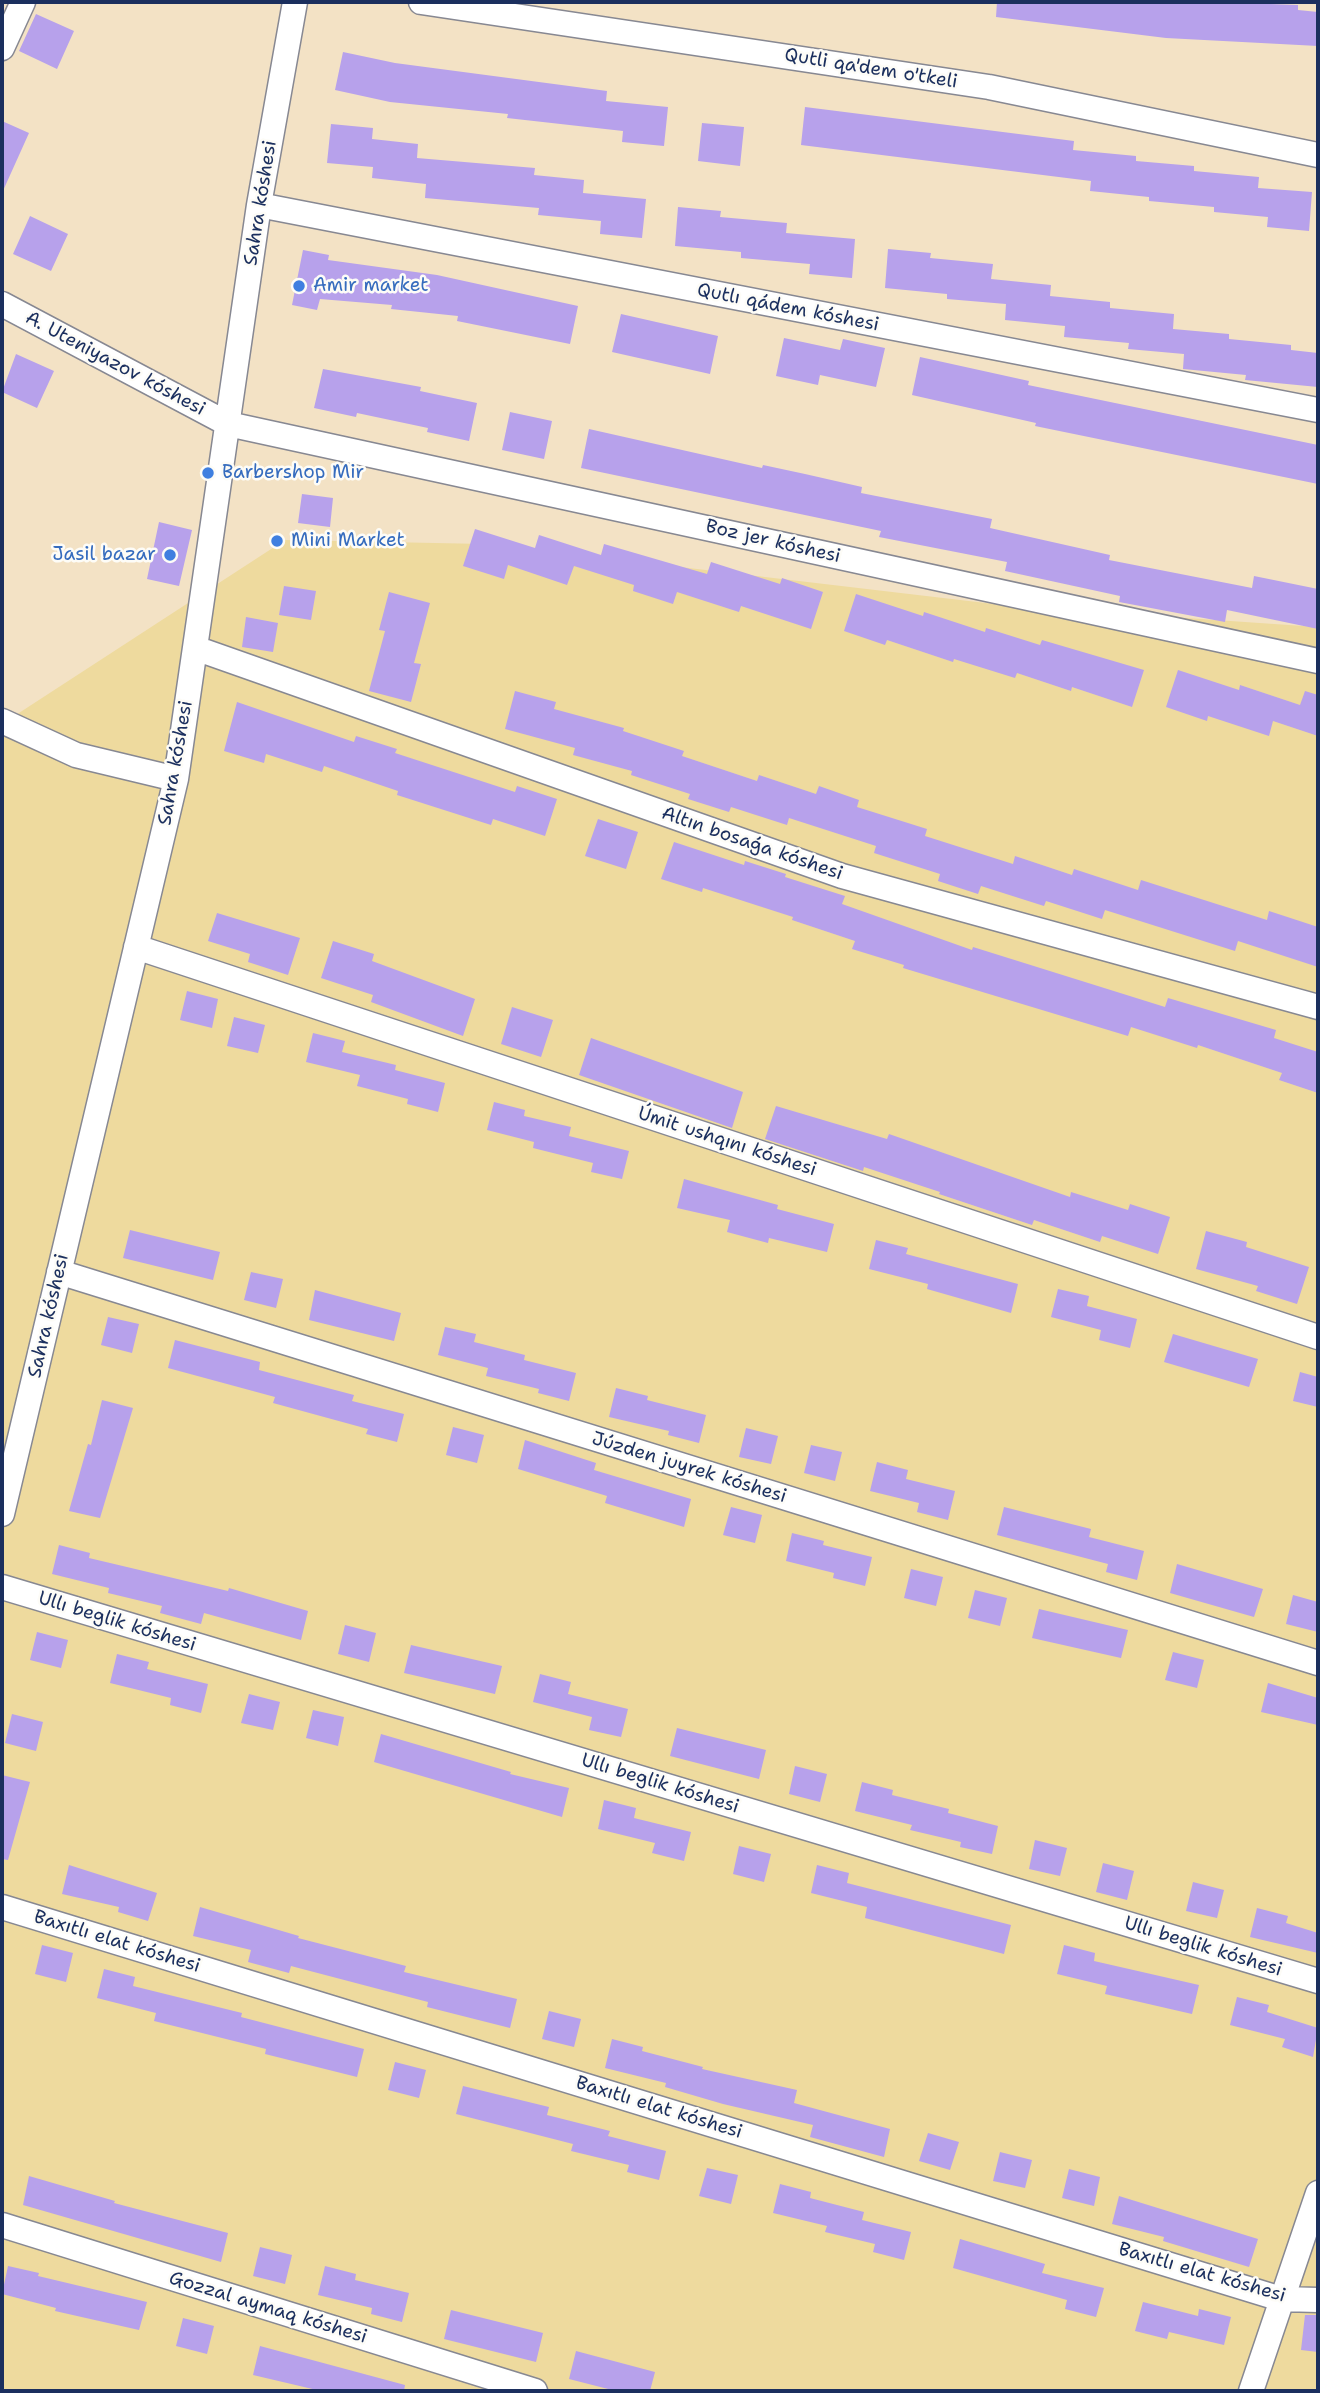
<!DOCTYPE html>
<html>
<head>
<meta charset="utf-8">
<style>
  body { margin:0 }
  #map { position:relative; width:1320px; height:2393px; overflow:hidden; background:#f3e2c5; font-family:"Shantell Sans",sans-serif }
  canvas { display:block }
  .frame { position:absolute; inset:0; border:4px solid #1b2f5e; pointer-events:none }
</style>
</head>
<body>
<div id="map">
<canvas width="1320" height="2393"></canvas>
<div class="frame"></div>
</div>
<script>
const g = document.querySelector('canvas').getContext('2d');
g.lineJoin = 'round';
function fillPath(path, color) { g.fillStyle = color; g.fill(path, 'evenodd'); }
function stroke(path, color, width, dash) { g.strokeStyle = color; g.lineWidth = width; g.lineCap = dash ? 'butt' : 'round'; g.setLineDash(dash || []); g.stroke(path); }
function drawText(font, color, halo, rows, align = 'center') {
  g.font = font + ' "Shantell Sans",sans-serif'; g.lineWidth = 5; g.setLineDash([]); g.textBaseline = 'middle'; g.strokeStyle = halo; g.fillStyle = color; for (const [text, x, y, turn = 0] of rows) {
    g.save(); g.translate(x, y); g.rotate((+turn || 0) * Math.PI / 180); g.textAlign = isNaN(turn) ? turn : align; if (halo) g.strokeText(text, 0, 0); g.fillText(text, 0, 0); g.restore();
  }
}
fillPath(new Path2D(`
  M 285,540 L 485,544 L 1011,606 L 1318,627 L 1318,2391 L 2,2391 L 2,724 Z`), '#eeda9e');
fillPath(new Path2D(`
  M 997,2 L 1216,2 L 1298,5 L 1298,10 L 1318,12 L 1318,46 L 1166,38 L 996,17 Z
  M 36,14 L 74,31 L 57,69 L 19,51 Z
  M 343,52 L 395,63 L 607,91 L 606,101 L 668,107 L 664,146 L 622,142 L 623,131 L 507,118 L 508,114 L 390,102 L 335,90 Z
  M 805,107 L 1074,141 L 1073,150 L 1136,156 L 1136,161 L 1194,166 L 1194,171 L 1259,177 L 1258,188 L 1312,192 L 1309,231 L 1267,227 L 1268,217 L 1214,212 L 1214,207 L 1149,201 L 1149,197 L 1090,191 L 1091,181 L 801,145 Z
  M 2,121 L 29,133 L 2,193 Z
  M 702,123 L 744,127 L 740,166 L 698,161 Z
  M 331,124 L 373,128 L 372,139 L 418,144 L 417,158 L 535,168 L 534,175 L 584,180 L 583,193 L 646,199 L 642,238 L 600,234 L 601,221 L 538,215 L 539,208 L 425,198 L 426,184 L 372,178 L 373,167 L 327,163 Z
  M 678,207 L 721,211 L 720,217 L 787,223 L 786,233 L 855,239 L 852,278 L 809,274 L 810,264 L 741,258 L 741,252 L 675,246 Z
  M 30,216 L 68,234 L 51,271 L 13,254 Z
  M 888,249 L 931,253 L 930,258 L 993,264 L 991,279 L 1051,285 L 1050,296 L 1110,302 L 1110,308 L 1174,314 L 1173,329 L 1229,334 L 1229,339 L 1291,345 L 1291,350 L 1318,353 L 1318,387 L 1245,380 L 1246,375 L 1183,369 L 1184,354 L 1128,349 L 1129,343 L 1064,337 L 1065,326 L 1005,320 L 1006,304 L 947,299 L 947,294 L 885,288 Z
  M 303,250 L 329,255 L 328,260 L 437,275 L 578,306 L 570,344 L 457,321 L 458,316 L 391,309 L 392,305 L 320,299 L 317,310 L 292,305 Z
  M 621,314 L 718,336 L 710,374 L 612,352 Z
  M 784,338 L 840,350 L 843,339 L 885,348 L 876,387 L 820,375 L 818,385 L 776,376 Z
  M 16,354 L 54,371 L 37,408 L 2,392 Z
  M 920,357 L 1029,381 L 1028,385 L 1318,445 L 1318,484 L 1035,426 L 1036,423 L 912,395 Z
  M 323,369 L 421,387 L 420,391 L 477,403 L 469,441 L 427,432 L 428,428 L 357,413 L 356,417 L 314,408 Z
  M 510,412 L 552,421 L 544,459 L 502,450 Z
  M 589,429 L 762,468 L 763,465 L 805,474 L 862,487 L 861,493 L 992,519 L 990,528 L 1110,555 L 1109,560 L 1252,588 L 1254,576 L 1318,589 L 1318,629 L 1227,610 L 1225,622 L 1119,602 L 1120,596 L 1005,571 L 1007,562 L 879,537 L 881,531 L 581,468 Z
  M 302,494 L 333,498 L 330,527 L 298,523 Z
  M 159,522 L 192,530 L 179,586 L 147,579 Z
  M 475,529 L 535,548 L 539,535 L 601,555 L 604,544 L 707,574 L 711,562 L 780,584 L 782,578 L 823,592 L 811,629 L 741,606 L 739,612 L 677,592 L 673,604 L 633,591 L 634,585 L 574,566 L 567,585 L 508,565 L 504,579 L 463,566 Z
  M 284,586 L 316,591 L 311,620 L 279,615 Z
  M 389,592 L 430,603 L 414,663 L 421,664 L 411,702 L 369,691 L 385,631 L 379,630 Z
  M 856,594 L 923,616 L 924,612 L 985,632 L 986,628 L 1040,645 L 1042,640 L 1144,670 L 1132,707 L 1072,687 L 1071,691 L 1017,673 L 1015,678 L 954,659 L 953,662 L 887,640 L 885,645 L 844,631 Z
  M 246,617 L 278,623 L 273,652 L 242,647 Z
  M 1178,670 L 1239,690 L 1240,685 L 1300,705 L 1305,691 L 1318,695 L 1318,736 L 1273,721 L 1269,736 L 1208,716 L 1207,721 L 1166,707 Z
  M 515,691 L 556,702 L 554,709 L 624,728 L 623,731 L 684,751 L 682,756 L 757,781 L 759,775 L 816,794 L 819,786 L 859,800 L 857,807 L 927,829 L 925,836 L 1013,864 L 1015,856 L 1072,875 L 1074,869 L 1138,890 L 1141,880 L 1267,920 L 1269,911 L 1318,927 L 1318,967 L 1238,941 L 1235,951 L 1105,910 L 1102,919 L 1046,901 L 1044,906 L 981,886 L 978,894 L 938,881 L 940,874 L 874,853 L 876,846 L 789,818 L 787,825 L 731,807 L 729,812 L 688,799 L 690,794 L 631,775 L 632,771 L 573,755 L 575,748 L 505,729 Z
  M 237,702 L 354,742 L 356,736 L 397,749 L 395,753 L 515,792 L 517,786 L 557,799 L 545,836 L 493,819 L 491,825 L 397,795 L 398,791 L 324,766 L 322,772 L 266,754 L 264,763 L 224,751 Z
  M 598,819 L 638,832 L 626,869 L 585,856 Z
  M 674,842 L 744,865 L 745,861 L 786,874 L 785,877 L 845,896 L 842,904 L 972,950 L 973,947 L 1165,1007 L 1168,998 L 1276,1030 L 1274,1038 L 1318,1052 L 1318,1093 L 1279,1080 L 1282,1073 L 1198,1045 L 1197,1048 L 1131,1027 L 1128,1036 L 903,968 L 904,965 L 852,949 L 855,941 L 792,920 L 793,917 L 703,888 L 702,892 L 661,879 Z
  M 217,913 L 300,938 L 288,975 L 248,962 L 250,954 L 208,941 Z
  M 333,941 L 374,954 L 372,961 L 475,999 L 463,1036 L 371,1002 L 373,995 L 321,978 Z
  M 187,991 L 218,999 L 212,1028 L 180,1020 Z
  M 512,1007 L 553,1020 L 541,1057 L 501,1044 Z
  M 234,1017 L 265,1025 L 258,1053 L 227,1046 Z
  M 313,1033 L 345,1041 L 342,1052 L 396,1065 L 395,1070 L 445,1083 L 438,1112 L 407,1104 L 408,1099 L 357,1086 L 360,1075 L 306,1062 Z
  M 591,1038 L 743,1092 L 732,1128 L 579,1075 Z
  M 494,1102 L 525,1110 L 524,1116 L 571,1127 L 569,1136 L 629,1151 L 622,1179 L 591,1172 L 593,1163 L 533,1148 L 534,1142 L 487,1130 Z
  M 776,1106 L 887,1139 L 889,1134 L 1070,1197 L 1071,1192 L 1128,1210 L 1130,1204 L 1170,1217 L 1158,1254 L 1102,1236 L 1100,1242 L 1034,1220 L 1032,1225 L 939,1194 L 940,1192 L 864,1167 L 863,1171 L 765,1139 Z
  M 684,1179 L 778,1205 L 777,1209 L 834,1224 L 827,1252 L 769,1238 L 768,1243 L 727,1232 L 730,1220 L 677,1208 Z
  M 130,1230 L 220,1252 L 213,1280 L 123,1258 Z
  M 1206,1231 L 1247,1242 L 1246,1247 L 1309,1267 L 1297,1304 L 1256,1291 L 1258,1286 L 1196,1269 Z
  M 876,1240 L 908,1248 L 906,1254 L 1018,1284 L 1011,1313 L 927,1289 L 928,1284 L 869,1269 Z
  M 251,1272 L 283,1279 L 276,1308 L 244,1300 Z
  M 1058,1289 L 1089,1296 L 1087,1306 L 1137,1319 L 1130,1348 L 1099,1340 L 1101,1330 L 1051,1317 Z
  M 315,1290 L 401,1313 L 394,1341 L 309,1320 Z
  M 108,1317 L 139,1324 L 132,1353 L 101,1345 Z
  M 445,1327 L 476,1334 L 474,1342 L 525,1355 L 524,1360 L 576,1373 L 569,1401 L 538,1393 L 539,1389 L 486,1376 L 488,1368 L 438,1355 Z
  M 1173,1334 L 1258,1359 L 1249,1387 L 1164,1362 Z
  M 175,1340 L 260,1362 L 259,1370 L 354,1395 L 352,1401 L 404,1414 L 397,1442 L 366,1434 L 368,1429 L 273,1403 L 275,1397 L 168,1368 Z
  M 1300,1372 L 1318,1377 L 1318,1407 L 1293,1401 Z
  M 616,1388 L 648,1396 L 647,1400 L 706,1415 L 699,1443 L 668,1435 L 669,1431 L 609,1417 Z
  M 102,1400 L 133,1408 L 100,1518 L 69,1511 L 88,1444 L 91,1445 Z
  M 453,1427 L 484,1435 L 477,1463 L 446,1455 Z
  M 746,1428 L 778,1436 L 771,1464 L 739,1457 Z
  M 525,1440 L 596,1463 L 594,1470 L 691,1499 L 684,1527 L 605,1503 L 607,1496 L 518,1469 Z
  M 811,1445 L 842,1452 L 835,1481 L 804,1473 Z
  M 877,1462 L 908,1470 L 906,1479 L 955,1491 L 948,1520 L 917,1512 L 919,1503 L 870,1491 Z
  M 731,1507 L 762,1515 L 755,1543 L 723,1535 Z
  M 1004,1507 L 1091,1529 L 1089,1537 L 1144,1551 L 1137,1580 L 1106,1572 L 1108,1564 L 997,1535 Z
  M 792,1533 L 824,1541 L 823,1545 L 872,1557 L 865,1586 L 833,1578 L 834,1573 L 786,1561 Z
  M 59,1545 L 90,1553 L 89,1558 L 228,1591 L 229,1588 L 308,1611 L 301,1640 L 204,1613 L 201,1624 L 160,1613 L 162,1606 L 108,1593 L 109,1588 L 52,1574 Z
  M 1177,1564 L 1263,1589 L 1254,1617 L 1170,1593 Z
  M 911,1569 L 943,1577 L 936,1606 L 904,1598 Z
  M 975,1590 L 1007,1598 L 1000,1626 L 968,1618 Z
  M 1293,1595 L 1318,1602 L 1318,1632 L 1286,1624 Z
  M 1039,1609 L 1128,1630 L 1121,1658 L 1032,1638 Z
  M 345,1625 L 376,1633 L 369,1662 L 338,1654 Z
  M 37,1632 L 68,1640 L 61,1668 L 30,1660 Z
  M 411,1645 L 502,1666 L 495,1694 L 404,1673 Z
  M 1173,1652 L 1204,1660 L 1197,1688 L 1165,1680 Z
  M 117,1654 L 149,1662 L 147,1669 L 208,1684 L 201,1713 L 170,1705 L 171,1698 L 110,1683 Z
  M 540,1674 L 571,1682 L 568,1694 L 628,1709 L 621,1737 L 589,1730 L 592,1717 L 533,1702 Z
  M 1268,1683 L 1318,1698 L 1318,1725 L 1261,1712 Z
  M 249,1694 L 280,1702 L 273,1730 L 241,1723 Z
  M 313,1710 L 344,1717 L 338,1746 L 306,1738 Z
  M 12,1714 L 43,1722 L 36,1751 L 5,1743 Z
  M 677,1728 L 766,1750 L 759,1779 L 670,1756 Z
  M 381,1734 L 511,1772 L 510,1774 L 569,1788 L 562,1817 L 374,1762 Z
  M 795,1766 L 827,1774 L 820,1802 L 789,1794 Z
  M 2,1775 L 30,1782 L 8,1860 L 2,1859 Z
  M 862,1782 L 893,1790 L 892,1795 L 949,1809 L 948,1813 L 998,1826 L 992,1854 L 960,1847 L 961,1842 L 910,1830 L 912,1825 L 855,1811 Z
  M 604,1800 L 636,1808 L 634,1818 L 691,1832 L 684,1861 L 652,1853 L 655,1843 L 598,1829 Z
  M 1035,1840 L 1067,1848 L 1060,1876 L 1029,1869 Z
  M 739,1846 L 771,1854 L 764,1882 L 733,1874 Z
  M 1103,1863 L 1134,1871 L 1127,1900 L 1096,1892 Z
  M 69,1865 L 157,1893 L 148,1921 L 118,1912 L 119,1907 L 62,1894 Z
  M 817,1865 L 849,1873 L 847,1883 L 1011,1925 L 1004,1954 L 865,1918 L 867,1907 L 811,1893 Z
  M 1193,1882 L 1224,1890 L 1217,1918 L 1186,1911 Z
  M 200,1907 L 299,1936 L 298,1938 L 406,1966 L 404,1972 L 517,1999 L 510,2028 L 427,2007 L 428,2002 L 291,1966 L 289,1973 L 248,1962 L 251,1950 L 193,1936 Z
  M 1257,1908 L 1288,1916 L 1286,1923 L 1318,1933 L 1318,1953 L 1250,1937 Z
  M 42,1945 L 73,1953 L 66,1982 L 35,1974 Z
  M 1064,1945 L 1095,1953 L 1094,1961 L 1199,1985 L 1192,2014 L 1105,1994 L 1107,1986 L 1057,1974 Z
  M 104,1969 L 135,1977 L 133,1986 L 242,2013 L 241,2017 L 364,2049 L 357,2077 L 265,2054 L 266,2049 L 154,2021 L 156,2013 L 97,1998 Z
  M 1237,1997 L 1269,2005 L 1267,2012 L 1318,2028 L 1313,2057 L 1282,2047 L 1285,2039 L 1230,2025 Z
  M 549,2011 L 581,2019 L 574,2047 L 542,2039 Z
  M 612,2039 L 643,2047 L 642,2051 L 703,2067 L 702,2069 L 797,2090 L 794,2103 L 890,2129 L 884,2157 L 810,2137 L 813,2125 L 723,2104 L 665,2087 L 666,2083 L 605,2068 Z
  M 395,2062 L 426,2070 L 419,2098 L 388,2090 Z
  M 463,2086 L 549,2107 L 547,2115 L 610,2131 L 608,2136 L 666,2151 L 659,2180 L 627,2172 L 629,2165 L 571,2151 L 573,2144 L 456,2114 Z
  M 928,2133 L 959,2142 L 950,2170 L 919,2161 Z
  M 1000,2152 L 1032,2160 L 1025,2188 L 993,2181 Z
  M 707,2168 L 738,2175 L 731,2204 L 699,2196 Z
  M 1069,2169 L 1100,2177 L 1094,2206 L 1062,2198 Z
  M 29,2176 L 115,2201 L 114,2203 L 228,2233 L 221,2262 L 23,2205 Z
  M 780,2184 L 811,2192 L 810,2198 L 864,2212 L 862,2220 L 911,2232 L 904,2260 L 873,2252 L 875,2244 L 825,2232 L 827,2226 L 773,2213 Z
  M 1119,2196 L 1258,2239 L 1249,2267 L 1163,2241 L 1164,2237 L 1112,2224 Z
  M 960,2239 L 1045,2264 L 1042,2273 L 1104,2288 L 1096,2317 L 1065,2309 L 1067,2300 L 953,2268 Z
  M 260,2247 L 292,2255 L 285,2284 L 253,2276 Z
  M 8,2266 L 39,2273 L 38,2276 L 147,2302 L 139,2330 L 55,2311 L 56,2308 L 2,2294 Z
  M 325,2266 L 356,2274 L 355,2280 L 409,2293 L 402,2322 L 371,2314 L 372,2308 L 318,2295 Z
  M 1143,2302 L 1198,2316 L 1199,2309 L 1231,2317 L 1224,2345 L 1169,2332 L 1167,2339 L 1135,2331 Z
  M 451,2310 L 543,2333 L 536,2362 L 444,2339 Z
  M 1305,2315 L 1318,2315 L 1318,2352 L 1301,2350 Z
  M 183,2318 L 214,2326 L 207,2354 L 176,2346 Z
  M 260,2346 L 405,2385 L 404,2391 L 321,2391 L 253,2375 Z
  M 576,2351 L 655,2372 L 650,2391 L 616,2391 L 569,2379 Z`), '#b7a1eb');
const minor = new Path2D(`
  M 421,2 L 989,87 L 1318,155
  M 2,48 L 23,2
  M 259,205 L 1318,410
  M 2,304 L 228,424 L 1318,661
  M 195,648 L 842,876 L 1318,1007
  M 2,721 L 76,755 L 176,779
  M 136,947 L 1318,1337
  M 59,1272 L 1318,1663
  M 2,1514 L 176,779 L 259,205 L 295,2
  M 2,1587 L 1318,1981
  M 2,1907 L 1281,2299 L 1318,2300
  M 2,2225 L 535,2391
  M 1251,2391 L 1318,2193`);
stroke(minor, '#878892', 27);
stroke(minor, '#fff', 24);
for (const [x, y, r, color] of [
  [299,286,7,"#3f7fe0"],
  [208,473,7,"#3f7fe0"],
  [277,541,7,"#3f7fe0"],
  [170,555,7,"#3f7fe0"]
]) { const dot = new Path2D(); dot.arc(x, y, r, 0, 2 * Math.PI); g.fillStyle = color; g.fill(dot); stroke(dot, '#fdfcf7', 2.5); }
drawText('19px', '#1b2f5e', '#fdfcf7', [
  ["Qutli qa'dem o'tkeli",871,69,9],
  ["Sahra kóshesi",261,203,-81],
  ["Qutlı qádem kóshesi",788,308,11],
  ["A. Uteniyazov kóshesi",115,364,28],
  ["Boz jer kóshesi",773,542,13],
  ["Sahra kóshesi",176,763,-80],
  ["Altın bosaǵa kóshesi",752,844,19],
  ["Úmit ushqını kóshesi",727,1142,18],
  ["Sahra kóshesi",49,1316,-77],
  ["Júzden juyrek kóshesi",689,1468,17],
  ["Ullı beglik kóshesi",117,1622,17],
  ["Ullı beglik kóshesi",660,1784,17],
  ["Baxıtlı elat kóshesi",117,1942,17],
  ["Ullı beglik kóshesi",1203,1947,17],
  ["Baxıtlı elat kóshesi",659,2108,17],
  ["Baxıtlı elat kóshesi",1202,2273,16],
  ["Gozzal aymaq kóshesi",268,2308,17]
]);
drawText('19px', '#366cbe', '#fdfcf7', [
  ["Amir market",313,286],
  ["Barbershop Mir",222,473],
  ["Mini Market",291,541],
  ["Jasil bazar",156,555,"right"]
], 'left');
</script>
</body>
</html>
